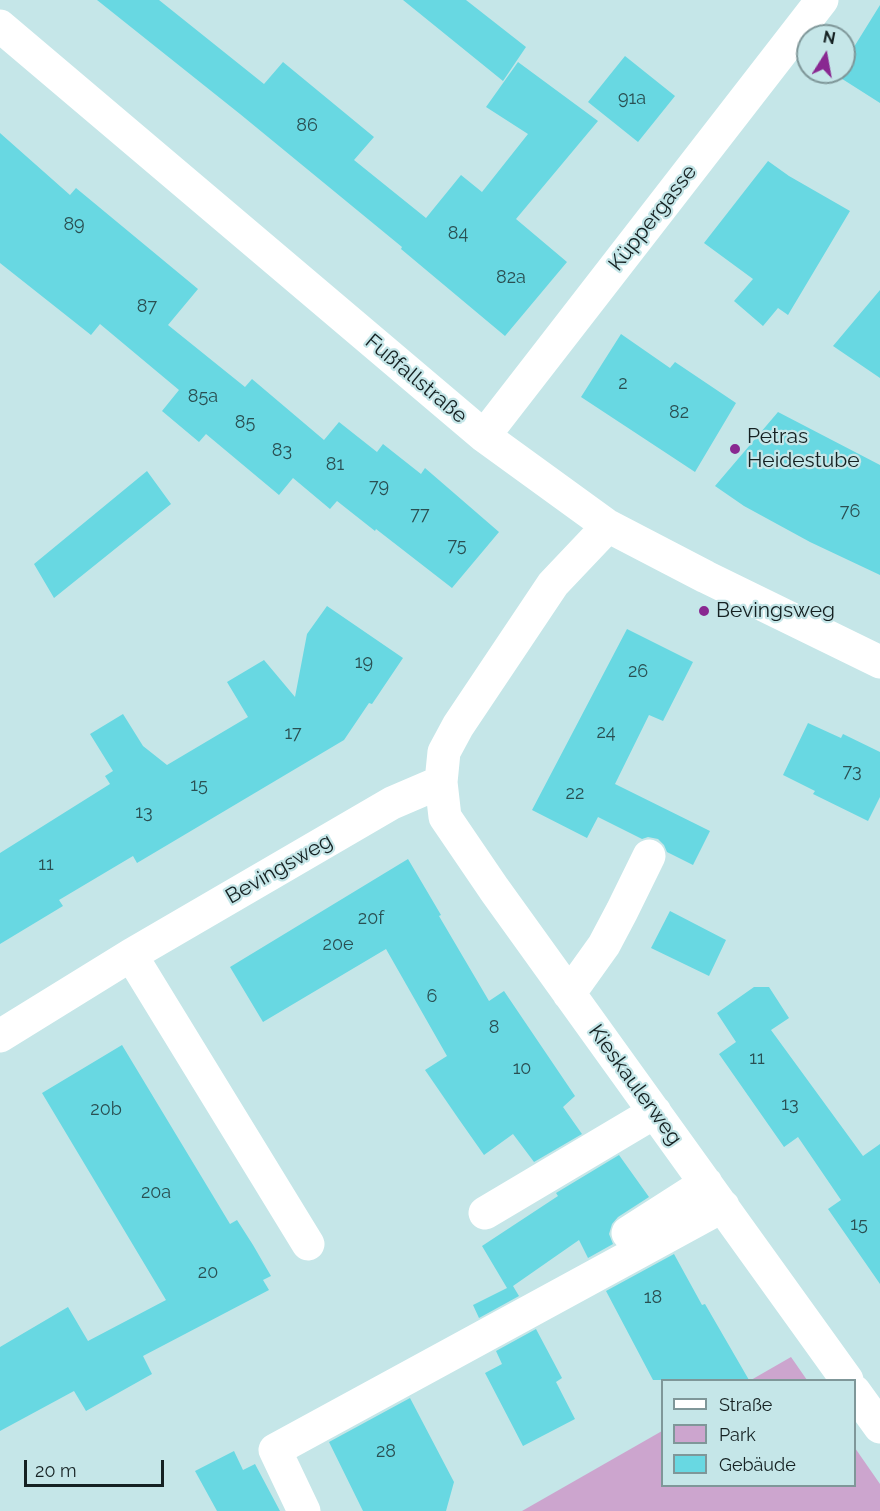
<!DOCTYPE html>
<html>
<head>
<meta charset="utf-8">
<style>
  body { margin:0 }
  #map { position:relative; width:880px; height:1511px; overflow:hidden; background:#c5e6e8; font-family:Raleway,sans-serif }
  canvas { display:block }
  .legend { position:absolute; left:661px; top:1379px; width:195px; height:108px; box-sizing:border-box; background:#c5e6e8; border:2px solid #7f9799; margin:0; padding:8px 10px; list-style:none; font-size:18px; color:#152122 }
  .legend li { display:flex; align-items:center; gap:12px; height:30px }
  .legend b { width:30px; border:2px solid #7f9799 }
  .north { position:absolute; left:796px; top:24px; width:60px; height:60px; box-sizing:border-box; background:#c5e6e8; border:2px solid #7f9799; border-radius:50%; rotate:11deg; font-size:16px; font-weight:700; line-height:24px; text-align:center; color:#152122 }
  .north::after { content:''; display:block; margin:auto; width:21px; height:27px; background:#892891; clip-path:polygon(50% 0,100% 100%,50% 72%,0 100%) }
  .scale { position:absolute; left:24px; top:1460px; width:140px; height:27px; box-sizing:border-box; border:3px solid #152122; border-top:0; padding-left:8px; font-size:18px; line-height:21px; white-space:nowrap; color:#152122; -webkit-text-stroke:4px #c5e6e8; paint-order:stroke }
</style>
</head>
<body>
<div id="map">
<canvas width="880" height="1511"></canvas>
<ul class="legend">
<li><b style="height:8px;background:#fff"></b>Straße</li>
<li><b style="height:16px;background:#cca5ce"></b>Park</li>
<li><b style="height:16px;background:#68d8e2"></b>Gebäude</li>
</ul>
<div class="north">N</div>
<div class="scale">20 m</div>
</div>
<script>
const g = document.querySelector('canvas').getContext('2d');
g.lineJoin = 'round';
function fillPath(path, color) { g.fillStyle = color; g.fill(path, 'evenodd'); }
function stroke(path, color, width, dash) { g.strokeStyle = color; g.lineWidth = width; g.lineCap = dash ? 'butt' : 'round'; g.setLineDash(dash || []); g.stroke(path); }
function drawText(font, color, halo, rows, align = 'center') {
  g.font = font + ' Raleway,sans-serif'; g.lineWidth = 4.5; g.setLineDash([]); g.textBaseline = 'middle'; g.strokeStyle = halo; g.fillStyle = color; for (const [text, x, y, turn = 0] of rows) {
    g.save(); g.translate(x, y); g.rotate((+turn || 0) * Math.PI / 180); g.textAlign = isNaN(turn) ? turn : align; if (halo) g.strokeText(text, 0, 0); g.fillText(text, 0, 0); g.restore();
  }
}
fillPath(new Path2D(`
  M 791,1357 L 807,1380 L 751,1380 Z
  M 662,1431 L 662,1486 L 854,1486 L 855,1448 L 880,1484 L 880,1511 L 522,1511 Z`), '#cca5ce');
fillPath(new Path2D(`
  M 97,0 L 159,0 L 264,84 L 283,62 L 374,137 L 354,160 L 426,218 L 461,175 L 482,192 L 528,134 L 486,107 L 518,62 L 598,121 L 516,219 L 567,262 L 505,336 L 401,249 L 402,247 L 240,114 Z
  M 403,0 L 466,0 L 526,47 L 503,81 Z
  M 880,5 L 880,103 L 836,75 L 838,72 L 844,72 L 844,63 Z
  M 625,56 L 675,96 L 638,142 L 588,102 Z
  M 0,133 L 70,195 L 76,188 L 198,289 L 168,325 L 245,387 L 252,379 L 324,440 L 339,422 L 377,452 L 383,444 L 421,474 L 425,468 L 499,532 L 452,588 L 376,529 L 375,531 L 337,501 L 330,509 L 293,478 L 279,495 L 206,434 L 199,442 L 162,411 L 179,390 L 100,324 L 91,335 L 0,263 Z
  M 768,161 L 789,176 L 850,211 L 788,315 L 778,308 L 763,326 L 734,301 L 753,279 L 704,243 Z
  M 880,290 L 880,378 L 833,346 Z
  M 621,334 L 670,368 L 675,362 L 736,403 L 695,472 L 581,397 Z
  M 778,412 L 880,465 L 880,575 L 810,542 L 744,506 L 715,486 Z
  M 147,471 L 171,504 L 54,598 L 34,564 Z
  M 327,606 L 403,658 L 372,704 L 369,703 L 344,740 L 137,863 L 133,856 L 59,900 L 63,906 L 0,944 L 0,853 L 110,784 L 105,776 L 113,771 L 90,734 L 123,714 L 143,746 L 167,765 L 248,717 L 227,682 L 264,660 L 295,697 L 307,634 Z
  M 627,629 L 693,662 L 663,721 L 649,715 L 615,784 L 710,831 L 693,865 L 667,852 L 664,845 L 658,839 L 648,837 L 642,839 L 598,817 L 587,838 L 532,810 Z
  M 808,723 L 841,738 L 843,734 L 880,752 L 880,797 L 868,821 L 813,794 L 815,791 L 783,775 Z
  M 408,859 L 441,915 L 439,916 L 489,1001 L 504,991 L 575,1096 L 563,1107 L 582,1134 L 534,1162 L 513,1134 L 484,1155 L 458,1118 L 425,1070 L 447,1056 L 386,949 L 263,1022 L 230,967 Z
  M 670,911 L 726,940 L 709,976 L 651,948 Z
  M 754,987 L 769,987 L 789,1018 L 771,1030 L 863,1156 L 880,1144 L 880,1284 L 828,1209 L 841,1200 L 798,1137 L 784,1147 L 719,1054 L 736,1042 L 717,1013 Z
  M 122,1045 L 230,1224 L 237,1220 L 253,1245 L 271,1276 L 263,1280 L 269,1290 L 143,1356 L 152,1374 L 86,1411 L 74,1391 L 0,1431 L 0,1347 L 68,1307 L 88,1341 L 166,1300 L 42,1093 Z
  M 619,1155 L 649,1197 L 618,1217 L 612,1224 L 609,1234 L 613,1244 L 588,1258 L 579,1240 L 513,1286 L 519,1296 L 479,1318 L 473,1305 L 507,1288 L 482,1246 L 558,1196 L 556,1193 Z
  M 674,1254 L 702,1305 L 705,1304 L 749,1380 L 653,1380 L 606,1291 Z
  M 536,1329 L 562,1378 L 556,1382 L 575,1419 L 523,1446 L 485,1373 L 502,1364 L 496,1351 Z
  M 410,1398 L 454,1482 L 446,1511 L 363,1511 L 329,1442 Z
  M 234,1451 L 243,1470 L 255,1464 L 280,1511 L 217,1511 L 195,1471 Z`), '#68d8e2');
stroke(new Path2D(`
  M 0,26 L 484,436 L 608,526 L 706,577 L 880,662
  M 484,436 L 822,0
  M 608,526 L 553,584 L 458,726 L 444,752 L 441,782 L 445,817 L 494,889 L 847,1380
  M 131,955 L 308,1244
  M 569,994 L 604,945 L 622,911 L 649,856
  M 0,1036 L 131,955 L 392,803 L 441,782
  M 485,1213 L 655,1112
  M 628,1233 L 706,1183
  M 854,1391 L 880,1427
  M 304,1511 L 275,1450 L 723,1206`), '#fff', 33);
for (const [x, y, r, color] of [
  [735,449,6,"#892891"],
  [704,611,6,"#892891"]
]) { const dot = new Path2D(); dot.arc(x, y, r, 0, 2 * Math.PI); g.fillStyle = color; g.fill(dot); stroke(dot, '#c5e6e8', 2); }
drawText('18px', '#2a4f52', null, [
  ["91a",632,99],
  ["86",307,126],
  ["89",74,225],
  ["84",458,234],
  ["82a",511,278],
  ["87",147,307],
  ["2",623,384],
  ["85a",203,397],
  ["82",679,413],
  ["85",245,423],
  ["83",282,451],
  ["81",335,465],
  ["79",379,487],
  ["76",850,512],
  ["77",420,515],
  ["75",457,546],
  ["19",364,663],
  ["26",638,672],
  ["24",606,733],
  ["17",293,734],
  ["73",852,772],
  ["15",199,786],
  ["22",575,794],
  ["13",144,813],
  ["11",46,865],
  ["20f",371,919],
  ["20e",338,945],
  ["6",432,997],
  ["8",494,1028],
  ["11",757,1059],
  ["10",522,1069],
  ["13",790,1105],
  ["20b",106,1110],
  ["20a",156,1193],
  ["15",859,1225],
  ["20",208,1273],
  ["18",653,1298],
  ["28",386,1452]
]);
drawText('21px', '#152122', '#c5e6e8', [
  ["Küppergasse",653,218,-52],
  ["Fußfallstraße",416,379,40],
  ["Bevingsweg",279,869,-30],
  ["Kieskaulerweg",635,1085,54]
]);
drawText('21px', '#152122', '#c5e6e8', [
  ["Petras",747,437],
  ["Heidestube",747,461],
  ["Bevingsweg",716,611]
], 'left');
</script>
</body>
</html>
